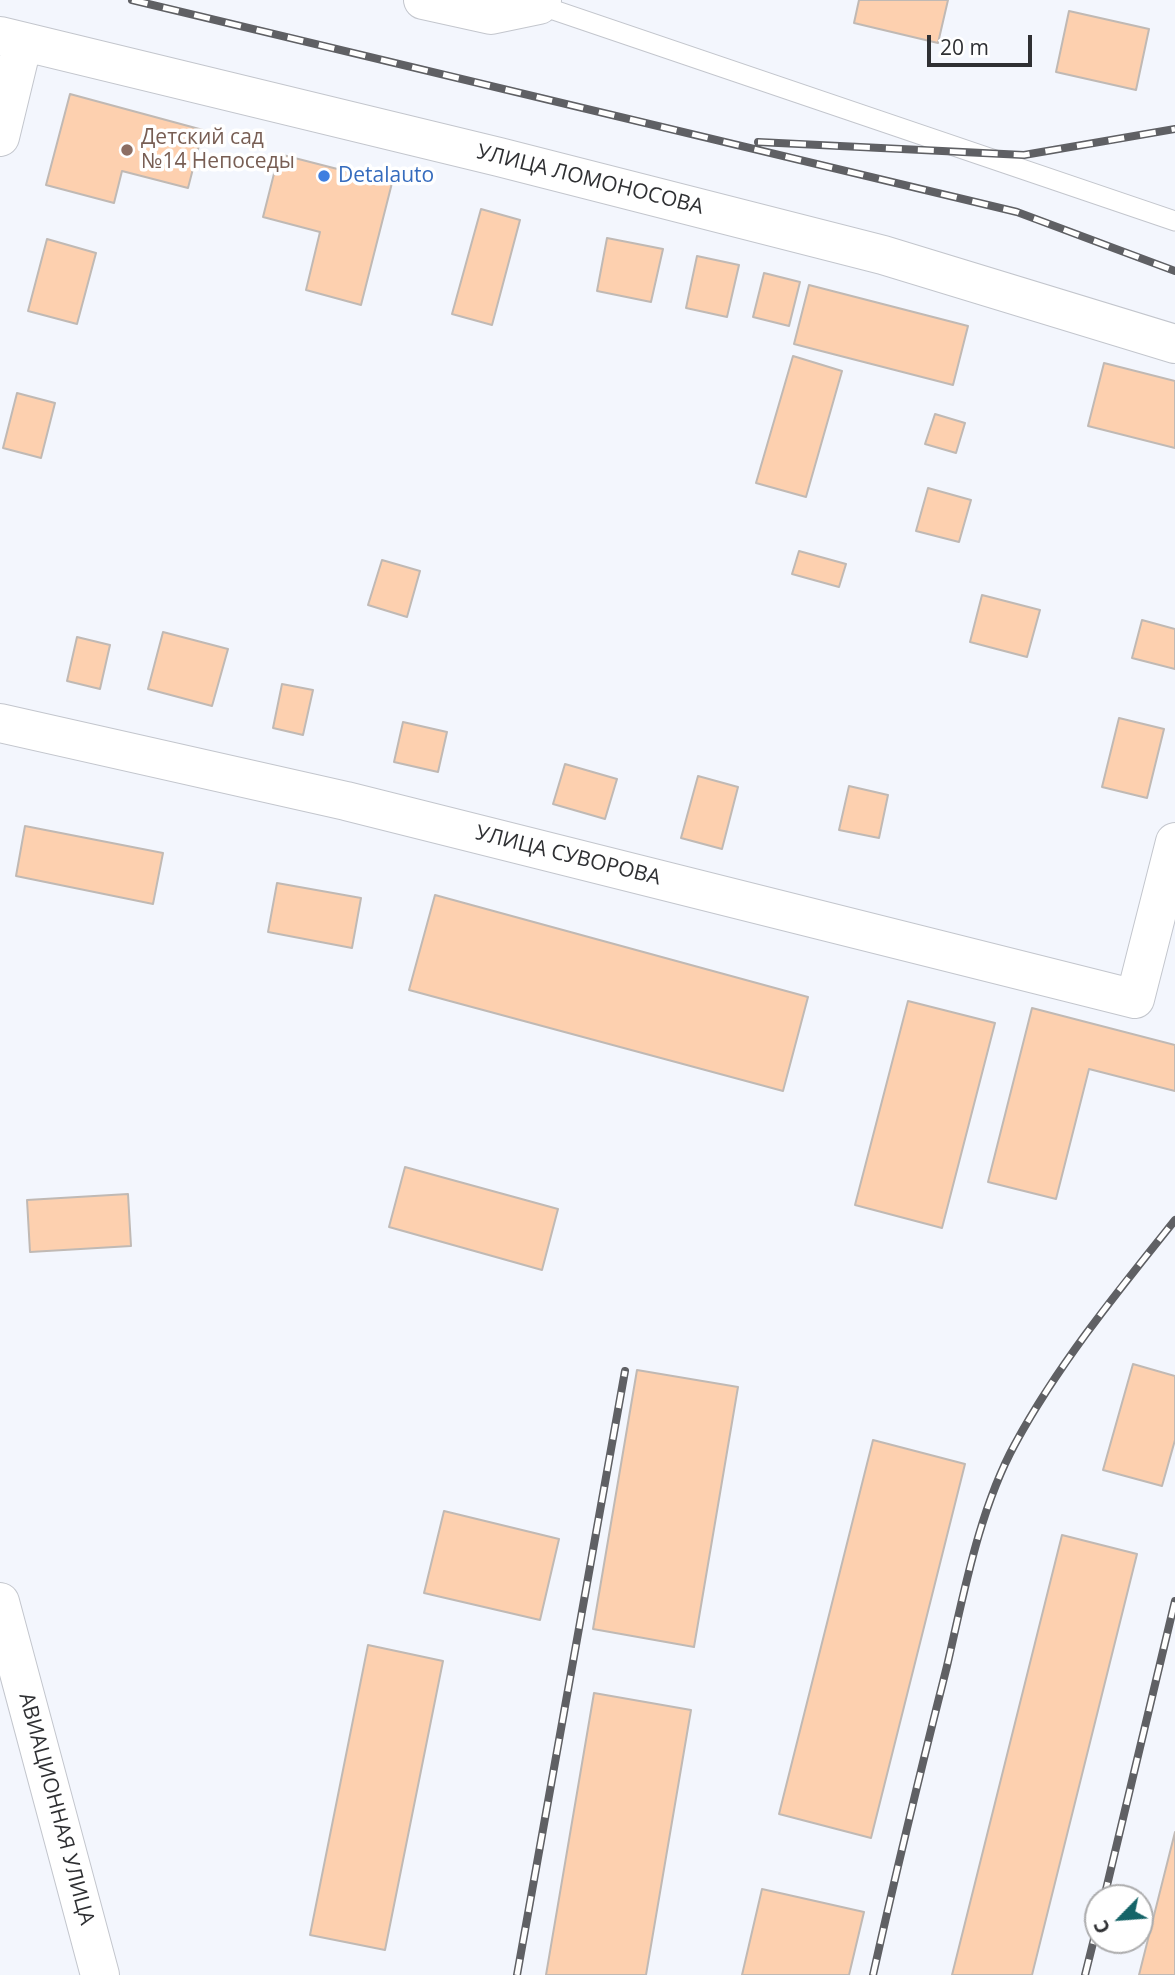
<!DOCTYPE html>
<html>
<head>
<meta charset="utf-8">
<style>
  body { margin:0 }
  #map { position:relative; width:1175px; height:1975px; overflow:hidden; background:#f3f6fd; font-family:"Open Sans",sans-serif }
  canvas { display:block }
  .north { position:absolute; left:1084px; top:1884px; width:70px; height:70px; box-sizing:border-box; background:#fff; border:2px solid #acacad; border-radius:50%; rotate:245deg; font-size:19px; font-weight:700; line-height:28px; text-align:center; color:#2f3033 }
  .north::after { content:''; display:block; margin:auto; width:24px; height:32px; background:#156468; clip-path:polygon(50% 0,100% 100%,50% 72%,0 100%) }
  .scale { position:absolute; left:927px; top:35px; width:105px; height:32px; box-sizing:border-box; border:4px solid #2f3033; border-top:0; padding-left:9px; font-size:21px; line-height:24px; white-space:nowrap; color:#2f3033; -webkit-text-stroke:5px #fff; paint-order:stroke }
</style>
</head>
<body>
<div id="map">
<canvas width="1175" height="1975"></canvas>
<div class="north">С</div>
<div class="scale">20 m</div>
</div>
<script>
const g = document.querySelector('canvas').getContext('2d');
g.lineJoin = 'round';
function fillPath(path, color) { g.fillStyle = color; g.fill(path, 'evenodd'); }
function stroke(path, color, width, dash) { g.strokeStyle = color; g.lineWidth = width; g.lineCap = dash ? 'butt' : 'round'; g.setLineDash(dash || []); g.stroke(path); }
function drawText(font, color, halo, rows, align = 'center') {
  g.font = font + ' "Open Sans",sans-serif'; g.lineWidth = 7; g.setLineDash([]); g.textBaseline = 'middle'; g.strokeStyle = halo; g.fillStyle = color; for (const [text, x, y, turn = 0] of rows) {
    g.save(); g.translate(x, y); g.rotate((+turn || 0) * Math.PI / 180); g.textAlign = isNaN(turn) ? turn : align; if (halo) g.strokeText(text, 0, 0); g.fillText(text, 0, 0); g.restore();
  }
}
const building = new Path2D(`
  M 859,0 L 948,0 L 938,43 L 854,23 Z
  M 1069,11 L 1149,29 L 1136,90 L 1056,72 Z
  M 70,94 L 203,130 L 188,188 L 122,171 L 114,203 L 46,185 Z
  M 279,154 L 392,183 L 361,305 L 306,290 L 320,232 L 263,217 Z
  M 481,209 L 520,220 L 492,325 L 452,314 Z
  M 607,238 L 663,249 L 651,302 L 597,291 Z
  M 47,239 L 96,253 L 77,324 L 28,311 Z
  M 697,256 L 739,265 L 727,317 L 686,308 Z
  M 764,273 L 800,282 L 789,326 L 753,317 Z
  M 809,285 L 968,326 L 953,385 L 794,344 Z
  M 793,356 L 842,371 L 806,497 L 756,483 Z
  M 1104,363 L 1175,381 L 1175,448 L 1088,426 Z
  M 17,393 L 55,403 L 41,458 L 3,448 Z
  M 935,414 L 965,423 L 956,453 L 925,444 Z
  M 928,488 L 971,500 L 959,542 L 916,531 Z
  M 799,551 L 846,564 L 839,587 L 792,574 Z
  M 382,560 L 420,571 L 407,617 L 368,605 Z
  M 982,595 L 1040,610 L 1027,657 L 970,642 Z
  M 1142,620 L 1175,629 L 1175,669 L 1132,658 Z
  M 163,632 L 228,649 L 212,706 L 148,689 Z
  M 77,637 L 110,645 L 100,689 L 67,681 Z
  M 282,684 L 313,690 L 303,735 L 273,728 Z
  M 1119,718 L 1164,729 L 1147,798 L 1102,787 Z
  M 403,722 L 447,732 L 438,772 L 394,762 Z
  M 565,764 L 617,779 L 605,819 L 553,804 Z
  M 698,776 L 738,787 L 722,849 L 681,838 Z
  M 849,786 L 888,795 L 879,838 L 839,830 Z
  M 25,826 L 163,853 L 153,904 L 16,876 Z
  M 277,883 L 361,898 L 352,948 L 268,932 Z
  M 435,895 L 808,997 L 783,1091 L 409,990 Z
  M 908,1001 L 995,1023 L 942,1228 L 855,1205 Z
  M 1032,1008 L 1175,1045 L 1175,1091 L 1089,1069 L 1056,1199 L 988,1182 Z
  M 405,1167 L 558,1209 L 542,1270 L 389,1227 Z
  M 128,1194 L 131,1246 L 30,1252 L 27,1200 Z
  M 1133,1364 L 1175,1376 L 1175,1440 L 1162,1486 L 1103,1470 Z
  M 637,1370 L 738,1387 L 694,1647 L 593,1629 Z
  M 873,1440 L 965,1464 L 871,1838 L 779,1814 Z
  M 444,1511 L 559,1539 L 540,1620 L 424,1593 Z
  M 1062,1535 L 1137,1554 L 1032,1975 L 952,1975 Z
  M 368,1645 L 443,1661 L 385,1950 L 310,1935 Z
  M 594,1693 L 691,1710 L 646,1975 L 546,1975 Z
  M 1175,1832 L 1175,1975 L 1139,1975 Z
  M 762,1889 L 864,1912 L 849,1975 L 742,1975 Z`);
fillPath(building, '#fdd0af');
stroke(building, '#c0b9b4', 2);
const lane = new Path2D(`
  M 539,5 L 1175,221`);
const street = new Path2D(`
  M 423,0 L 491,15 L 539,5 L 542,0
  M 0,36 L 499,157 L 883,255 L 1175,344
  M 0,137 L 23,42
  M 0,723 L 346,801 L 1135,999 L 1175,842`);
const secondary = new Path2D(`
  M 0,1602 L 100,1975`);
stroke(lane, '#c3c6cd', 21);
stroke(street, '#c3c6cd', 40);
stroke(secondary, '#c3c6cd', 40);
stroke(lane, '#fff', 19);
stroke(street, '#fff', 38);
stroke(secondary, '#fff', 38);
const rail = new Path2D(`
  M 132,0 L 1017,212 L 1175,271
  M 758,142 L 1024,155 L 1175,129
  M 1104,1898 L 1175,1601
  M 517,1975 L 625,1371
  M 873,1975 C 896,1872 921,1769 947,1666 C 964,1593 979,1510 1015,1444 C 1059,1363 1118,1291 1175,1220
  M 1085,1975 L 1098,1923`);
stroke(rail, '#5f6064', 8);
stroke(rail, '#fff', 5, [16]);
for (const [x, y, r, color] of [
  [127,150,7,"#8d6e63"],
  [324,176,7,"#3f7fe0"]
]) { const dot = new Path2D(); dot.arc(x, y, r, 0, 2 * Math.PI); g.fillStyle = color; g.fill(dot); stroke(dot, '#fff', 2.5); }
drawText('21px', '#785e54', '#fff', [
  ["Детский сад",141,138],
  ["№14 Непоседы",141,162]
], 'left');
drawText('21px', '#366cbe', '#fff', [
  ["Detalauto",338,176]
], 'left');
drawText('21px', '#2f3033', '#fff', [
  ["УЛИЦА ЛОМОНОСОВА",590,180,14],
  ["УЛИЦА СУВОРОВА",568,856,14],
  ["АВИАЦИОННАЯ УЛИЦА",56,1809,75]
]);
</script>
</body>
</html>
